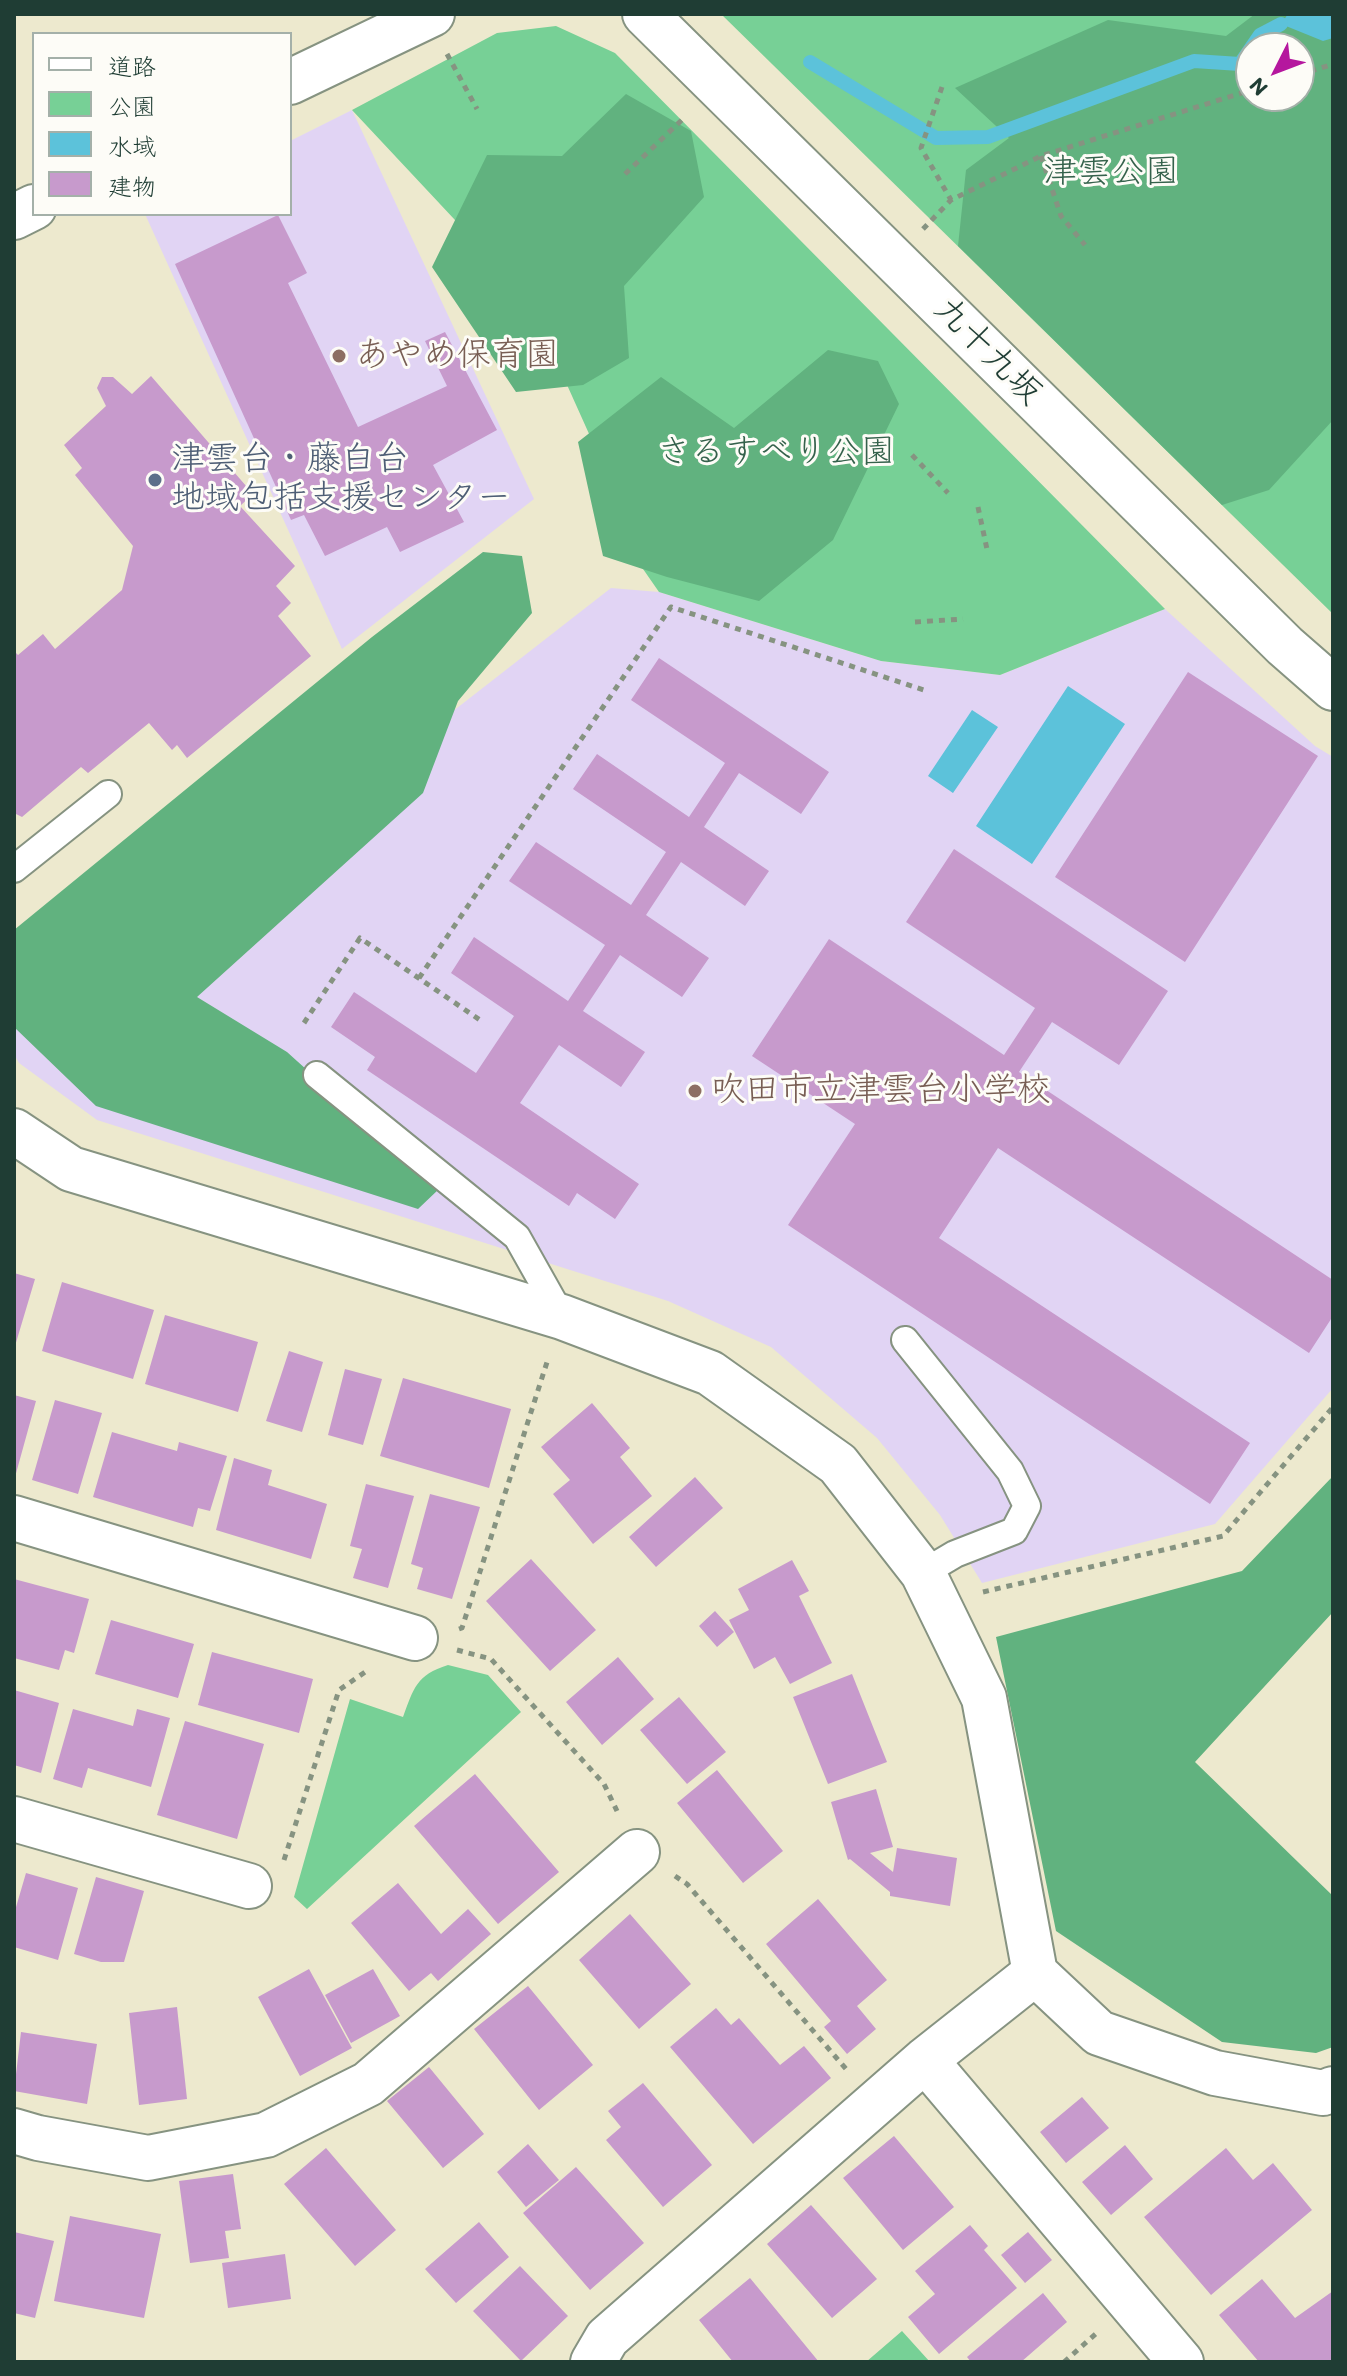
<!DOCTYPE html>
<html>
<head>
<meta charset="utf-8">
<style>
  body { margin:0 }
  #map { position:relative; width:1347px; height:2376px; overflow:hidden; background:#ede9ce; font-family:Itim,"Klee One",sans-serif }
  canvas { display:block }
  .frame { position:absolute; inset:0; border:16px solid #1f3d34; pointer-events:none }
  .legend { position:absolute; left:32px; top:32px; width:260px; height:184px; box-sizing:border-box; background:#fdfcf7; border:2px solid #a4b0a9; margin:0; padding:10px 14px; list-style:none; font-size:24px; color:#1f3d34 }
  .legend li { display:flex; align-items:center; gap:16px; height:40px }
  .legend b { width:40px; border:2px solid #a4b0a9 }
  .north { position:absolute; left:1235px; top:32px; width:80px; height:80px; box-sizing:border-box; background:#fdfcf7; border:2px solid #a4b0a9; border-radius:50%; rotate:228deg; font-size:22px; font-weight:700; line-height:32px; text-align:center; color:#1f3d34 }
  .north::after { content:''; display:block; margin:auto; width:28px; height:36px; background:#b5179e; clip-path:polygon(50% 0,100% 100%,50% 72%,0 100%) }
</style>
</head>
<body>
<div id="map">
<canvas width="1347" height="2376"></canvas>
<div class="frame"></div>
<ul class="legend">
<li><b style="height:10px;background:#fff"></b>道路</li>
<li><b style="height:22px;background:#77d096"></b>公園</li>
<li><b style="height:22px;background:#5cc2da"></b>水域</li>
<li><b style="height:22px;background:#c79acc"></b>建物</li>
</ul>
<div class="north">N</div>
</div>
<script>
const g = document.querySelector('canvas').getContext('2d');
g.lineJoin = 'round';
function fillPath(path, color) { g.fillStyle = color; g.fill(path, 'evenodd'); }
function stroke(path, color, width, dash) { g.strokeStyle = color; g.lineWidth = width; g.lineCap = dash ? 'butt' : 'round'; g.setLineDash(dash || []); g.stroke(path); }
function drawText(font, color, halo, rows, align = 'center') {
  g.font = font + ' Itim,"Klee One",sans-serif'; g.lineWidth = 6; g.setLineDash([]); g.textBaseline = 'middle'; g.strokeStyle = halo; g.fillStyle = color; for (const [text, x, y, turn = 0] of rows) {
    g.save(); g.translate(x, y); g.rotate((+turn || 0) * Math.PI / 180); g.textAlign = isNaN(turn) ? turn : align; if (halo) g.strokeText(text, 0, 0); g.fillText(text, 0, 0); g.restore();
  }
}
fillPath(new Path2D(`
  M 352,110 L 534,499 L 342,649 L 145,214 L 290,214 L 290,141 Z
  M 611,588 L 659,592 L 881,661 L 1000,675 L 1165,609 L 1315,746 L 1333,757 L 1333,1388 L 1215,1524 L 982,1583 L 940,1515 L 877,1438 L 771,1347 L 668,1301 L 97,1120 L 19,1063 L 14,1054 L 14,959 L 185,920 Z`), '#e1d4f4');
fillPath(new Path2D(`
  M 721,14 L 1333,14 L 1333,614 ZM 1251,48 L 1299,48 L 1299,96 L 1251,96 Z
  M 556,26 L 615,53 L 1165,609 L 1000,675 L 881,661 L 659,592 L 625,543 L 612,485 L 528,298 L 352,110 L 497,33 Z
  M 448,1665 L 488,1675 L 521,1712 L 307,1909 L 294,1897 L 350,1699 L 403,1717 C 414,1688 416,1675 448,1665 Z
  M 902,2331 L 930,2362 L 866,2362 Z`), '#77d096');
fillPath(new Path2D(`
  M 1255,14 L 1333,14 L 1333,420 L 1269,490 L 1222,505 L 958,246 L 966,170 L 1009,138 L 955,88 L 1108,20 L 1226,36 ZM 1251,48 L 1299,48 L 1299,96 L 1251,96 Z
  M 626,94 L 691,131 L 704,197 L 624,286 L 629,358 L 583,385 L 516,392 L 432,267 L 487,155 L 562,156 Z
  M 828,350 L 878,361 L 899,404 L 833,540 L 759,601 L 667,577 L 603,556 L 578,442 L 661,377 L 734,428 Z
  M 483,552 L 522,556 L 532,613 L 458,701 L 423,793 L 197,997 L 287,1052 L 439,1189 L 418,1209 L 96,1106 L 14,1027 L 14,930 L 372,637 Z
  M 1333,1476 L 1333,1612 L 1195,1762 L 1333,1896 L 1333,2047 L 1316,2053 L 1222,2042 L 1056,1931 L 996,1637 L 1242,1571 Z`), '#61b27f');
fillPath(new Path2D(`
  M 1288,14 L 1333,14 L 1333,38 L 1323,41 L 1281,24 Z
  M 1068,686 L 1125,724 L 1032,864 L 976,826 Z
  M 972,710 L 998,727 L 953,793 L 928,776 Z`), '#5cc2da');
stroke(new Path2D(`
  M 810,62 L 936,138 L 988,137 L 1194,61 L 1240,64 L 1260,35 L 1281,24`), '#5cc2da', 14);
fillPath(new Path2D(`
  M 278,215 L 307,273 L 288,283 L 358,427 L 447,386 L 425,341 L 445,332 L 497,430 L 433,465 L 464,522 L 400,552 L 387,527 L 325,556 L 304,515 L 291,520 L 175,264 Z
  M 151,376 L 253,494 L 240,506 L 295,566 L 276,586 L 291,603 L 278,616 L 311,656 L 187,758 L 177,745 L 172,750 L 149,723 L 88,773 L 81,767 L 22,817 L 14,813 L 14,651 L 18,655 L 43,634 L 55,649 L 122,590 L 133,546 L 75,475 L 82,468 L 64,445 L 106,406 L 97,388 L 102,377 L 113,377 L 132,394 Z
  M 659,658 L 829,772 L 801,814 L 739,773 L 704,827 L 769,871 L 745,906 L 681,862 L 646,915 L 709,958 L 682,997 L 620,955 L 583,1011 L 645,1052 L 621,1087 L 559,1045 L 520,1103 L 639,1184 L 615,1219 L 577,1193 L 569,1206 L 367,1070 L 375,1057 L 331,1027 L 354,992 L 476,1073 L 514,1016 L 451,973 L 474,937 L 568,1001 L 605,945 L 509,881 L 536,842 L 631,905 L 666,852 L 573,789 L 597,754 L 689,817 L 725,763 L 631,700 Z
  M 1188,672 L 1318,756 L 1185,962 L 1055,877 Z
  M 954,849 L 1168,991 L 1119,1065 L 1052,1022 L 1019,1072 L 1333,1280 L 1333,1316 L 1309,1353 L 998,1148 L 939,1238 L 1250,1443 L 1210,1504 L 788,1225 L 855,1124 L 752,1056 L 829,939 L 1004,1055 L 1035,1008 L 906,922 Z
  M 14,1273 L 35,1279 L 15,1346 L 14,1345 Z
  M 62,1282 L 154,1310 L 133,1379 L 42,1351 Z
  M 165,1315 L 258,1342 L 238,1412 L 145,1384 Z
  M 289,1351 L 323,1362 L 302,1432 L 266,1421 Z
  M 345,1369 L 382,1379 L 363,1445 L 328,1435 Z
  M 403,1378 L 511,1409 L 489,1488 L 380,1456 Z
  M 14,1395 L 36,1401 L 15,1477 L 14,1476 Z
  M 55,1400 L 102,1413 L 78,1494 L 32,1480 Z
  M 592,1403 L 630,1448 L 620,1457 L 652,1496 L 593,1544 L 553,1494 L 570,1480 L 541,1447 Z
  M 112,1432 L 177,1451 L 179,1442 L 227,1456 L 210,1511 L 198,1508 L 193,1527 L 93,1497 Z
  M 234,1458 L 272,1470 L 268,1485 L 327,1504 L 311,1559 L 216,1530 Z
  M 695,1477 L 723,1508 L 656,1567 L 629,1537 Z
  M 366,1484 L 414,1496 L 388,1588 L 353,1578 L 362,1549 L 350,1546 Z
  M 430,1494 L 480,1507 L 452,1599 L 417,1589 L 423,1568 L 411,1564 Z
  M 531,1559 L 596,1630 L 550,1671 L 486,1601 Z
  M 792,1560 L 809,1591 L 799,1596 L 832,1663 L 790,1684 L 775,1657 L 754,1669 L 729,1620 L 749,1610 L 738,1589 Z
  M 14,1579 L 89,1599 L 74,1653 L 65,1650 L 59,1670 L 14,1658 Z
  M 715,1611 L 734,1632 L 717,1647 L 699,1626 Z
  M 111,1620 L 194,1644 L 178,1698 L 95,1674 Z
  M 212,1652 L 313,1679 L 299,1733 L 198,1705 Z
  M 618,1657 L 654,1699 L 602,1745 L 566,1702 Z
  M 852,1674 L 887,1762 L 828,1784 L 793,1697 Z
  M 14,1690 L 59,1703 L 41,1773 L 14,1765 Z
  M 679,1697 L 726,1752 L 687,1784 L 640,1730 Z
  M 73,1709 L 133,1726 L 137,1709 L 170,1718 L 151,1787 L 88,1768 L 82,1788 L 53,1779 Z
  M 185,1721 L 264,1744 L 237,1839 L 157,1815 Z
  M 717,1770 L 783,1851 L 743,1883 L 677,1803 Z
  M 475,1774 L 559,1872 L 498,1924 L 414,1826 Z
  M 876,1789 L 893,1847 L 870,1853 L 893,1872 L 897,1848 L 957,1858 L 950,1906 L 890,1896 L 890,1892 L 850,1859 L 848,1860 L 831,1802 Z
  M 26,1873 L 78,1888 L 58,1960 L 14,1947 L 14,1914 Z
  M 96,1877 L 144,1891 L 124,1962 L 101,1962 L 74,1954 Z
  M 398,1883 L 441,1934 L 468,1909 L 491,1934 L 438,1981 L 431,1973 L 409,1991 L 351,1923 Z
  M 818,1899 L 887,1980 L 857,2006 L 876,2029 L 847,2054 L 824,2027 L 831,2021 L 766,1944 Z
  M 630,1914 L 691,1984 L 639,2029 L 579,1960 Z
  M 309,1969 L 352,2048 L 300,2076 L 258,1997 Z
  M 373,1969 L 400,2016 L 351,2043 L 325,1995 Z
  M 528,1986 L 593,2065 L 539,2110 L 474,2029 Z
  M 177,2007 L 187,2099 L 139,2105 L 129,2013 Z
  M 716,2008 L 731,2025 L 739,2018 L 780,2065 L 804,2046 L 831,2078 L 753,2144 L 670,2047 Z
  M 21,2032 L 97,2044 L 87,2104 L 14,2091 Z
  M 429,2067 L 484,2134 L 443,2168 L 387,2101 Z
  M 643,2083 L 712,2165 L 663,2207 L 606,2140 L 621,2127 L 608,2111 Z
  M 1082,2097 L 1109,2128 L 1066,2163 L 1040,2132 Z
  M 894,2136 L 954,2207 L 903,2250 L 843,2178 Z
  M 528,2144 L 559,2180 L 526,2207 L 497,2172 Z
  M 1125,2145 L 1153,2179 L 1111,2215 L 1082,2182 Z
  M 326,2148 L 396,2230 L 355,2266 L 284,2184 Z
  M 1226,2148 L 1253,2180 L 1273,2163 L 1312,2210 L 1211,2295 L 1144,2217 Z
  M 576,2167 L 644,2243 L 590,2290 L 523,2213 Z
  M 233,2174 L 241,2229 L 225,2231 L 229,2258 L 190,2263 L 179,2181 Z
  M 811,2205 L 877,2279 L 832,2318 L 767,2244 Z
  M 70,2216 L 161,2234 L 144,2318 L 54,2301 Z
  M 479,2222 L 509,2257 L 456,2303 L 425,2269 Z
  M 970,2225 L 988,2246 L 984,2250 L 1017,2288 L 939,2354 L 908,2317 L 935,2294 L 915,2271 Z
  M 14,2232 L 54,2241 L 35,2318 L 14,2313 Z
  M 1028,2232 L 1052,2260 L 1025,2283 L 1001,2255 Z
  M 285,2254 L 291,2299 L 228,2308 L 222,2263 Z
  M 520,2266 L 568,2316 L 521,2361 L 473,2311 Z
  M 750,2278 L 819,2362 L 733,2362 L 699,2320 Z
  M 1262,2279 L 1295,2318 L 1333,2291 L 1333,2362 L 1259,2362 L 1219,2315 Z
  M 1043,2293 L 1067,2322 L 1021,2362 L 971,2362 L 967,2357 Z`), '#c79acc');
const service = new Path2D(`
  M 14,869 L 108,794
  M 317,1075 L 517,1237 L 562,1317
  M 905,1340 L 1010,1471 L 1027,1506 L 1014,1531 L 955,1554 L 923,1573`);
const minor = new Path2D(`
  M 14,1518 L 415,1638
  M 14,1819 L 249,1886
  M 925,2060 L 1181,2362
  M 14,2131 L 38,2138 L 148,2158 L 266,2135 L 368,2084 L 637,1852
  M 593,2362 L 607,2338 L 925,2060 L 1035,1973`);
const tertiary = new Path2D(`
  M 645,14 L 1285,646 L 1333,688
  M 290,82 L 432,14
  M 14,217 L 34,207
  M 14,1131 L 71,1169 L 562,1317 L 710,1373 L 838,1464 L 923,1573 L 984,1698 L 1035,1973 L 1099,2033 L 1215,2073 L 1323,2093 L 1333,2089`);
stroke(service, '#869381', 30);
stroke(minor, '#869381', 48);
stroke(tertiary, '#869381', 48);
stroke(new Path2D(`
  M 447,54 L 477,109
  M 1299,75 L 1333,64
  M 942,87 L 921,148 L 951,200
  M 1041,156 L 1061,216 L 1085,245
  M 625,174 L 685,117
  M 923,229 L 951,200 L 1041,156 L 1251,90
  M 912,455 L 948,493
  M 978,507 L 988,554
  M 915,622 L 963,619
  M 419,978 L 671,607 L 924,690
  M 304,1023 L 360,938 L 480,1020
  M 983,1592 L 1223,1536 L 1333,1407
  M 459,1629 L 462,1628 L 548,1359
  M 457,1650 L 491,1659 L 604,1784 L 617,1811
  M 284,1860 L 339,1690 L 368,1670
  M 675,1876 L 687,1884 L 846,2069
  M 1064,2362 L 1099,2331`), '#869381', 5, [6, 6]);
stroke(service, '#fff', 26);
stroke(minor, '#fff', 44);
stroke(tertiary, '#fff', 44);
for (const [x, y, r, color] of [
  [339,356,8,"#8d6e63"],
  [155,480,8,"#5c6f8a"],
  [695,1091,8,"#8d6e63"]
]) { const dot = new Path2D(); dot.arc(x, y, r, 0, 2 * Math.PI); g.fillStyle = color; g.fill(dot); stroke(dot, '#fdfcf7', 3); }
drawText('34px', '#35624c', '#fdfcf7', [
  ["津雲公園",1111,173],
  ["さるすべり公園",776,453]
]);
drawText('34px', '#1f3d34', '#fdfcf7', [
  ["九十九坂",987,352,45]
]);
drawText('34px', '#785e54', '#fdfcf7', [
  ["あやめ保育園",355,356],
  ["吹田市立津雲台小学校",711,1091]
], 'left');
drawText('34px', '#4e5e75', '#fdfcf7', [
  ["津雲台・藤白台",171,460],
  ["地域包括支援センター",171,499]
], 'left');
</script>
</body>
</html>
